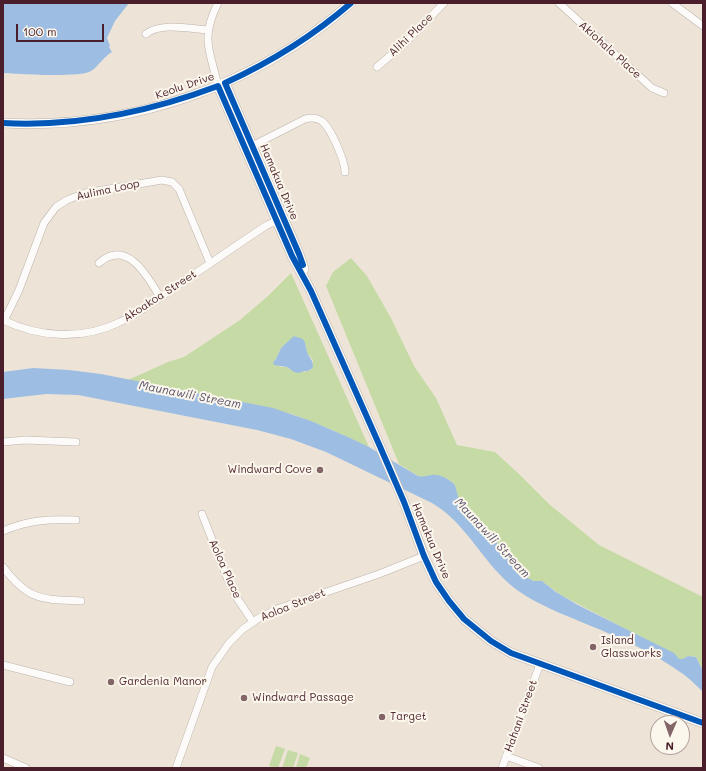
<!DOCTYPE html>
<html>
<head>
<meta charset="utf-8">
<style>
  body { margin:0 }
  #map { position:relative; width:706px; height:771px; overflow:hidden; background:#ede4d7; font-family:Mali,sans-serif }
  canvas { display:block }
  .frame { position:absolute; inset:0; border:4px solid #4a1f2b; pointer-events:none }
  .north { position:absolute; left:650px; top:715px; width:40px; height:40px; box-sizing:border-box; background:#fbf7ec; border:1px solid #b4a19f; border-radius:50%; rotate:182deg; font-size:11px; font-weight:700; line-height:16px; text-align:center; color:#4a1f2b }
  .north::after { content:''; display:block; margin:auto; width:14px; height:18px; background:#836467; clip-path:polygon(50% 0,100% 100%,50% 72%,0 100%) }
  .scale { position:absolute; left:16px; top:24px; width:88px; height:18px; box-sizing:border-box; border:2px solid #4a1f2b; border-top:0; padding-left:5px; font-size:12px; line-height:14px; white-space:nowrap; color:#4a1f2b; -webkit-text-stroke:3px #fbf7ec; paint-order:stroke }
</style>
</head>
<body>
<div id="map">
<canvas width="706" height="771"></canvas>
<div class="frame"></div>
<div class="north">N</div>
<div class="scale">100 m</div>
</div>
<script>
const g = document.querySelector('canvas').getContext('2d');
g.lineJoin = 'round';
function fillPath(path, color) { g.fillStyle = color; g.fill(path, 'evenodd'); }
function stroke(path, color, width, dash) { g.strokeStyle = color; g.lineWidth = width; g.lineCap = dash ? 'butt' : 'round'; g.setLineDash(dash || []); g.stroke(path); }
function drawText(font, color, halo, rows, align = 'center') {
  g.font = font + ' Mali,sans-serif'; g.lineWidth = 4; g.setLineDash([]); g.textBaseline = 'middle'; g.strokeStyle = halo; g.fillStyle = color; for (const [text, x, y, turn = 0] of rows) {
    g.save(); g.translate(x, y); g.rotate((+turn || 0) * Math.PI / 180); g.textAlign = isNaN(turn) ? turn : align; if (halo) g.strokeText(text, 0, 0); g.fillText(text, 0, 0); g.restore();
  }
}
fillPath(new Path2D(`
  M 351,258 L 367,276 L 391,318 L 414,366 L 436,398 L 457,445 L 495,452 L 519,474 L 549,504 L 599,545 L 703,597 L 703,671 L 696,657 L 688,656 L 683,659 L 679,659 L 643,638 L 561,595 L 542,581 L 534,581 L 524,576 L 516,568 L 491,535 L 459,504 L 455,485 L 452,482 L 448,479 L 431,475 L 425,477 L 418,476 L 399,464 L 326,286 L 333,272 Z
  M 291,273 L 369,447 L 330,429 L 292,414 L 128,380 L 168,362 L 184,357 L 240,320 L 268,296 ZM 295,336 L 306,345 L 307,353 L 313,360 L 311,370 L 304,372 L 289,369 L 287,367 L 281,367 L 273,362 L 276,359 L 281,348 Z
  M 276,746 L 285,749 L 278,768 L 269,766 Z
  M 288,750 L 298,753 L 293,768 L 282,768 Z
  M 300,754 L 310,758 L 306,768 L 296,768 Z`), '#c6daa6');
fillPath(new Path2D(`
  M 3,3 L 129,3 L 115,21 L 107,38 L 110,46 L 109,47 L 112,52 C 103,57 99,66 91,71 C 80,78 19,74 3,73 Z
  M 294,336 L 303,339 C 306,344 306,347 307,352 C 309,358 313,359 313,367 C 309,373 304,370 299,373 L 294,372 L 287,367 L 274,365 L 273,362 L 276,359 L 281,348 Z
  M 33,368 L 69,370 L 101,374 L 273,408 L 311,421 L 348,437 L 369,447 L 418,476 C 423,477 426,476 431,475 C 440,474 449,479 455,485 L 460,504 L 491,535 L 516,568 L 524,576 L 534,581 L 542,581 L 556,592 L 578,605 L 674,653 L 679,659 L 683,659 L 688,656 L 696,657 L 703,671 L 703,692 C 696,685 688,677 680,672 C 659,657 634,644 610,634 C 581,621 542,608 517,590 C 484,566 468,524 432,503 L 326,452 L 291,439 L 257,430 L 78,395 L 46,394 L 3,399 L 3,372 Z`), '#9dbee2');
const minor = new Path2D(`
  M 218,3 C 200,39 210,50 218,86
  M 559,3 L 652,88 L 664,93
  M 672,3 L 703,26
  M 146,34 C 160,22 191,29 208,30
  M 377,67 L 405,43 L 444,3
  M 248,148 L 305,119 C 312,117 318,118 323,122 C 331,129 345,161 345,172
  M 99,263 C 127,238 148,277 160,297
  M 3,320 C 40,338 83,340 120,322 C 142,312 161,296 181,283 C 210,264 238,244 267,225 L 281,219
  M 4,321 L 19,290 L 44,223 L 56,207 L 67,200 L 85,193 L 162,180 L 172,182 L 179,189 L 210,263
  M 3,442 L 25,440 L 76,442
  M 202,514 L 228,580 L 237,598 L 253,622
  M 3,531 C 28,520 49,519 76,520
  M 3,567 C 29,601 41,599 81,601
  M 3,665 L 70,682
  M 506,756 L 539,768
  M 3,758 L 26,768
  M 176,768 L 212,667 L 229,643 L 243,629 L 259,618 L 277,609 L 379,574 L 424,556
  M 502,768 L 540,664`);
const major = new Path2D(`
  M 225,83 L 299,254 L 304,269
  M 218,86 L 292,256 L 311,291 L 378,442 L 404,502 L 424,556 L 436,582 L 449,601 L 464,619 L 491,641 L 511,653 L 703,723
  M 3,123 C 129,130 256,86 351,3`);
stroke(minor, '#bcb2ac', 8);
stroke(major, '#bcb2ac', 10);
stroke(minor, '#fcfbf9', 7);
stroke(major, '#fcfbf9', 9);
stroke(new Path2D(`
  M 3,123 C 77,127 149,112 218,86 L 292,256 L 311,291 L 378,442 L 404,502 L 424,556 L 436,582 L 449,601 L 464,619 L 491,641 L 511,653 L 703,723
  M 303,265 L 299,254 L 225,83 C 271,62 313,36 351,3`), '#0057b8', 6);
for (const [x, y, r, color] of [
  [320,470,4,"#836467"],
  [593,647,4,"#836467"],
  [111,682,4,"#836467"],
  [244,698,4,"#836467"],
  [382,717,4,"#836467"]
]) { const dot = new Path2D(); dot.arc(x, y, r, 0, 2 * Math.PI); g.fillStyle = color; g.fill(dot); stroke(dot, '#fbf7ec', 1.5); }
drawText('11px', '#4a1f2b', '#fbf7ec', [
  ["Alihi Place",411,35,-44],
  ["Akiohala Place",610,50,42],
  ["Keolu Drive",185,86,-19],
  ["Hamakua Drive",279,182,67],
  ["Aulima Loop",108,190,-12],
  ["Akoakoa Street",160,296,-33],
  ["Hamakua Drive",431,541,67],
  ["Aoloa Place",225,569,66],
  ["Aoloa Street",293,605,-22],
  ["Hahani Street",521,716,-70]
]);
drawText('11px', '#4a1f2b', '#fbf7ec', [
  ["Windward Cove",312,470,"right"],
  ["Island",601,641],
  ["Glassworks",601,654],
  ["Gardenia Manor",119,682],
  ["Windward Passage",252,698],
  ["Target",390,717]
], 'left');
drawText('italic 12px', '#5b516d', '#fbf7ec', [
  ["Maunawili Stream",190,395,11],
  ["Maunawili Stream",492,538,47]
]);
</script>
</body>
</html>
